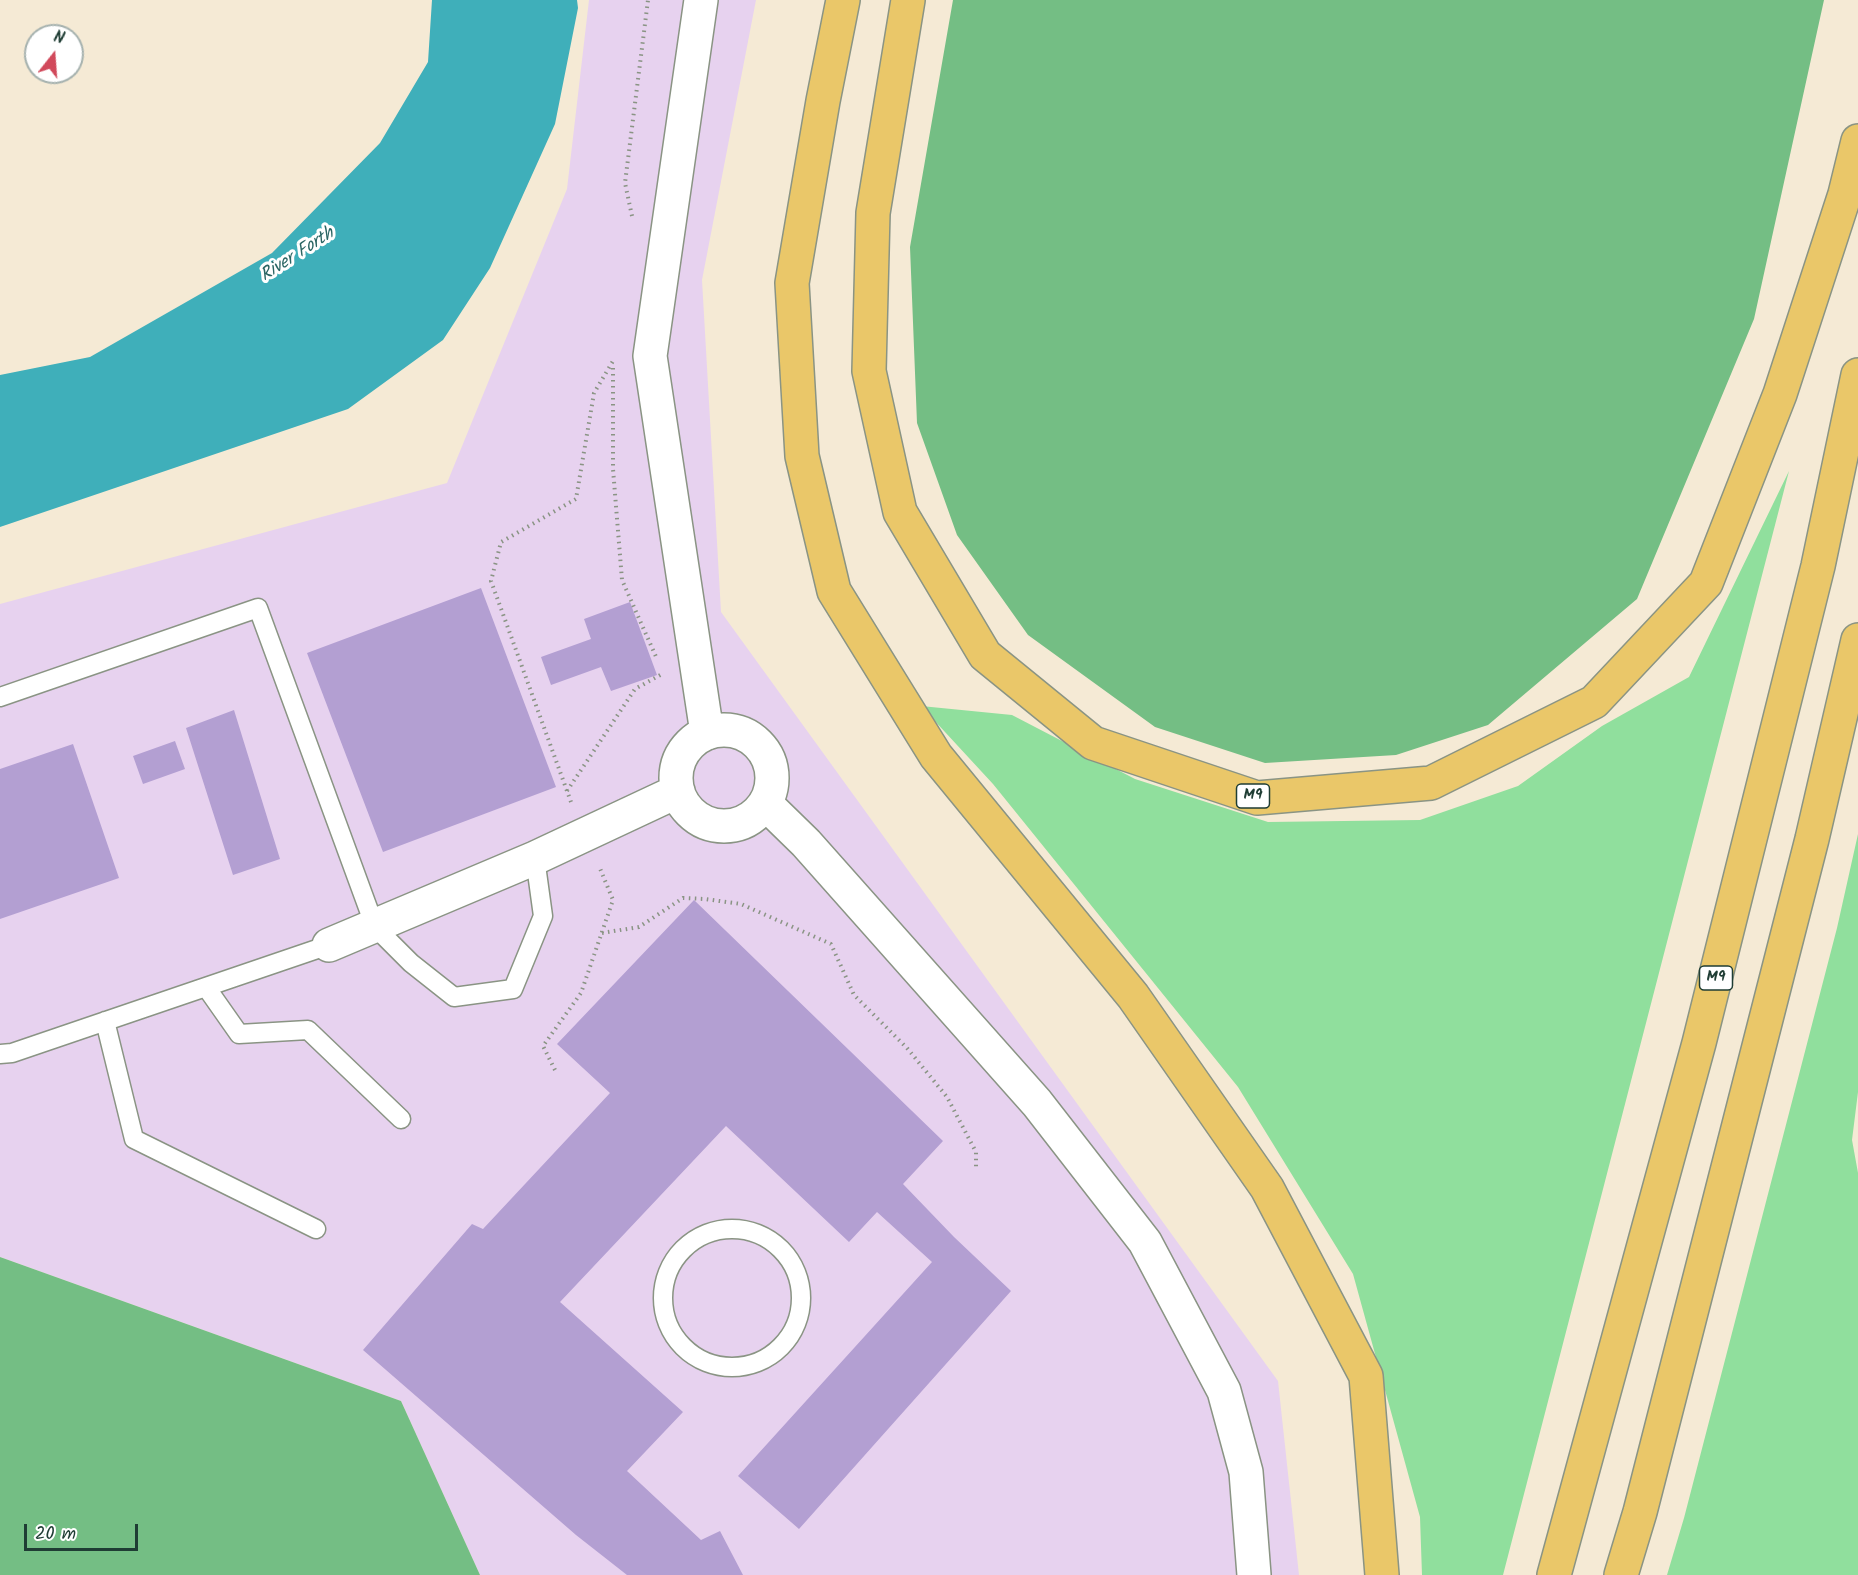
<!DOCTYPE html>
<html>
<head>
<meta charset="utf-8">
<style>
  body { margin:0 }
  #map { position:relative; width:1858px; height:1575px; overflow:hidden; background:#f5ead5; font-family:Kalam,sans-serif }
  canvas { display:block }
  .north { position:absolute; left:24px; top:24px; width:60px; height:60px; box-sizing:border-box; background:#fff; border:2px solid #a5b1ae; border-radius:50%; rotate:17deg; font-size:16px; font-weight:700; line-height:24px; text-align:center; color:#1f3d34 }
  .north::after { content:''; display:block; margin:auto; width:21px; height:27px; background:#d1495b; clip-path:polygon(50% 0,100% 100%,50% 72%,0 100%) }
  .scale { position:absolute; left:24px; top:1524px; width:114px; height:27px; box-sizing:border-box; border:3px solid #1f3d34; border-top:0; padding-left:8px; font-size:18px; line-height:21px; white-space:nowrap; color:#1f3d34; -webkit-text-stroke:4px #fff; paint-order:stroke }
</style>
</head>
<body>
<div id="map">
<canvas width="1858" height="1575"></canvas>
<div class="north">N</div>
<div class="scale">20 m</div>
</div>
<script>
const g = document.querySelector('canvas').getContext('2d');
g.lineJoin = 'round';
function fillPath(path, color) { g.fillStyle = color; g.fill(path, 'evenodd'); }
function stroke(path, color, width, dash) { g.strokeStyle = color; g.lineWidth = width; g.lineCap = dash ? 'butt' : 'round'; g.setLineDash(dash || []); g.stroke(path); }
function drawText(font, color, halo, rows, align = 'center') {
  g.font = font + ' Kalam,sans-serif'; g.lineWidth = 6; g.setLineDash([]); g.textBaseline = 'middle'; g.strokeStyle = halo; g.fillStyle = color; for (const [text, x, y, turn = 0] of rows) {
    g.save(); g.translate(x, y); g.rotate((+turn || 0) * Math.PI / 180); g.textAlign = isNaN(turn) ? turn : align; if (halo) g.strokeText(text, 0, 0); g.fillText(text, 0, 0); g.restore();
  }
}
fillPath(new Path2D(`
  M 589,0 L 756,0 L 702,280 L 721,612 L 1278,1381 L 1299,1575 L 480,1575 L 401,1401 L 0,1257 L 0,604 L 447,483 L 567,189 Z`), '#e7d2ef');
fillPath(new Path2D(`
  M 1789,471 L 1503,1575 L 1422,1575 L 1420,1517 L 1353,1274 L 1238,1087 L 993,784 L 921,706 L 1012,715 L 1135,779 L 1268,822 L 1420,820 L 1518,786 L 1602,726 L 1689,677 Z
  M 1858,834 L 1858,1092 L 1852,1140 L 1858,1173 L 1858,1575 L 1667,1575 L 1684,1518 L 1837,928 Z`), '#90df9d');
fillPath(new Path2D(`
  M 953,0 L 1824,0 L 1754,319 L 1637,599 L 1488,725 L 1396,755 L 1265,763 L 1155,727 L 1028,635 L 957,535 L 917,423 L 910,247 Z
  M 0,1257 L 401,1401 L 480,1575 L 0,1575 Z`), '#74be84');
fillPath(new Path2D(`
  M 432,0 L 577,0 L 578,8 L 555,124 L 490,268 L 443,340 L 348,409 L 0,527 L 0,375 L 90,357 L 272,253 L 380,143 L 428,62 Z`), '#3fafba');
fillPath(new Path2D(`
  M 481,588 L 556,787 L 383,852 L 307,653 Z
  M 630,602 L 657,675 L 611,691 L 601,667 L 551,685 L 541,657 L 591,639 L 584,619 Z
  M 234,710 L 280,859 L 233,875 L 186,728 Z
  M 175,741 L 185,769 L 143,784 L 133,756 Z
  M 73,744 L 119,878 L 0,919 L 0,769 Z
  M 694,900 L 943,1141 L 903,1184 L 954,1237 L 1011,1291 L 799,1529 L 738,1476 L 932,1262 L 877,1212 L 849,1242 L 726,1126 L 560,1302 L 683,1412 L 627,1471 L 701,1540 L 720,1531 L 743,1575 L 627,1575 L 576,1535 L 363,1350 L 472,1224 L 483,1229 L 610,1093 L 557,1044 Z`), '#b39fd2');
const lane = new Path2D(`
  M 0,697 L 258,608 L 375,927 L 411,963 L 454,997 L 513,989 L 543,916 L 535,858
  M 206,987 L 239,1034 L 308,1030 L 401,1119
  M 105,1021 L 134,1139 L 316,1229
  M 0,1054 L 12,1053 L 329,945
  M663 1298a69 69 0 1 1 138 0a69 69 0 1 1-138 0Z`);
const street = new Path2D(`
  M 701,0 L 650,356 L 707,733
  M676 778a48 48 0 1 1 96 0a48 48 0 1 1-96 0Z
  M 765,803 L 806,843 L 1037,1103 L 1145,1242 L 1224,1391 L 1246,1472 L 1254,1575
  M 329,945 L 535,858 L 678,791`);
const highway = new Path2D(`
  M 843,0 L 823,101 L 792,283 L 802,456 L 834,591 L 936,756 L 1133,996 L 1267,1188 L 1366,1376 L 1382,1575
  M 908,0 L 873,213 L 869,371 L 900,512 L 985,655 L 1093,743 L 1257,798 L 1431,783 L 1594,702 L 1706,583 L 1780,394 L 1845,194 L 1858,141
  M 1554,1575 L 1699,1043 L 1818,566 L 1858,375
  M 1621,1575 L 1640,1512 L 1812,839 L 1858,640`);
stroke(lane, '#8a9484', 21);
stroke(street, '#8a9484', 36);
stroke(highway, '#8a9484', 36);
stroke(new Path2D(`
  M 632,216 L 625,183 L 648,0
  M 613,368 L 613,469 L 622,580 L 657,659
  M 567,791 L 635,689 L 662,674
  M 571,802 L 491,581 L 501,542 L 576,499 L 594,393 L 613,361
  M 602,933 L 639,927 L 683,898 L 705,899 L 741,904 L 831,944 L 854,995 L 907,1048 L 947,1097 L 976,1152 L 976,1168
  M 555,1070 L 543,1046 L 581,993 L 613,900 L 599,866`), '#8a9484', 4, [1.5, 4.5]);
stroke(lane, '#fff', 18);
stroke(street, '#fff', 33);
stroke(highway, '#eac769', 33);
for (const [x, y, w] of [
  [1253,796,33],
  [1716,978,33]
]) { const box = new Path2D(); box.roundRect(x - w / 2, y - 12, w, 24, 4.5); g.fillStyle = '#fff'; g.fill(box); stroke(box, '#1f3d34', 1.5); }
drawText('bold 15px', '#1f3d34', null, [
  ["M9",1253,796],
  ["M9",1716,978]
]);
drawText('italic 18px', '#2a6563', '#fff', [
  ["River Forth",298,256,-33]
]);
</script>
</body>
</html>
